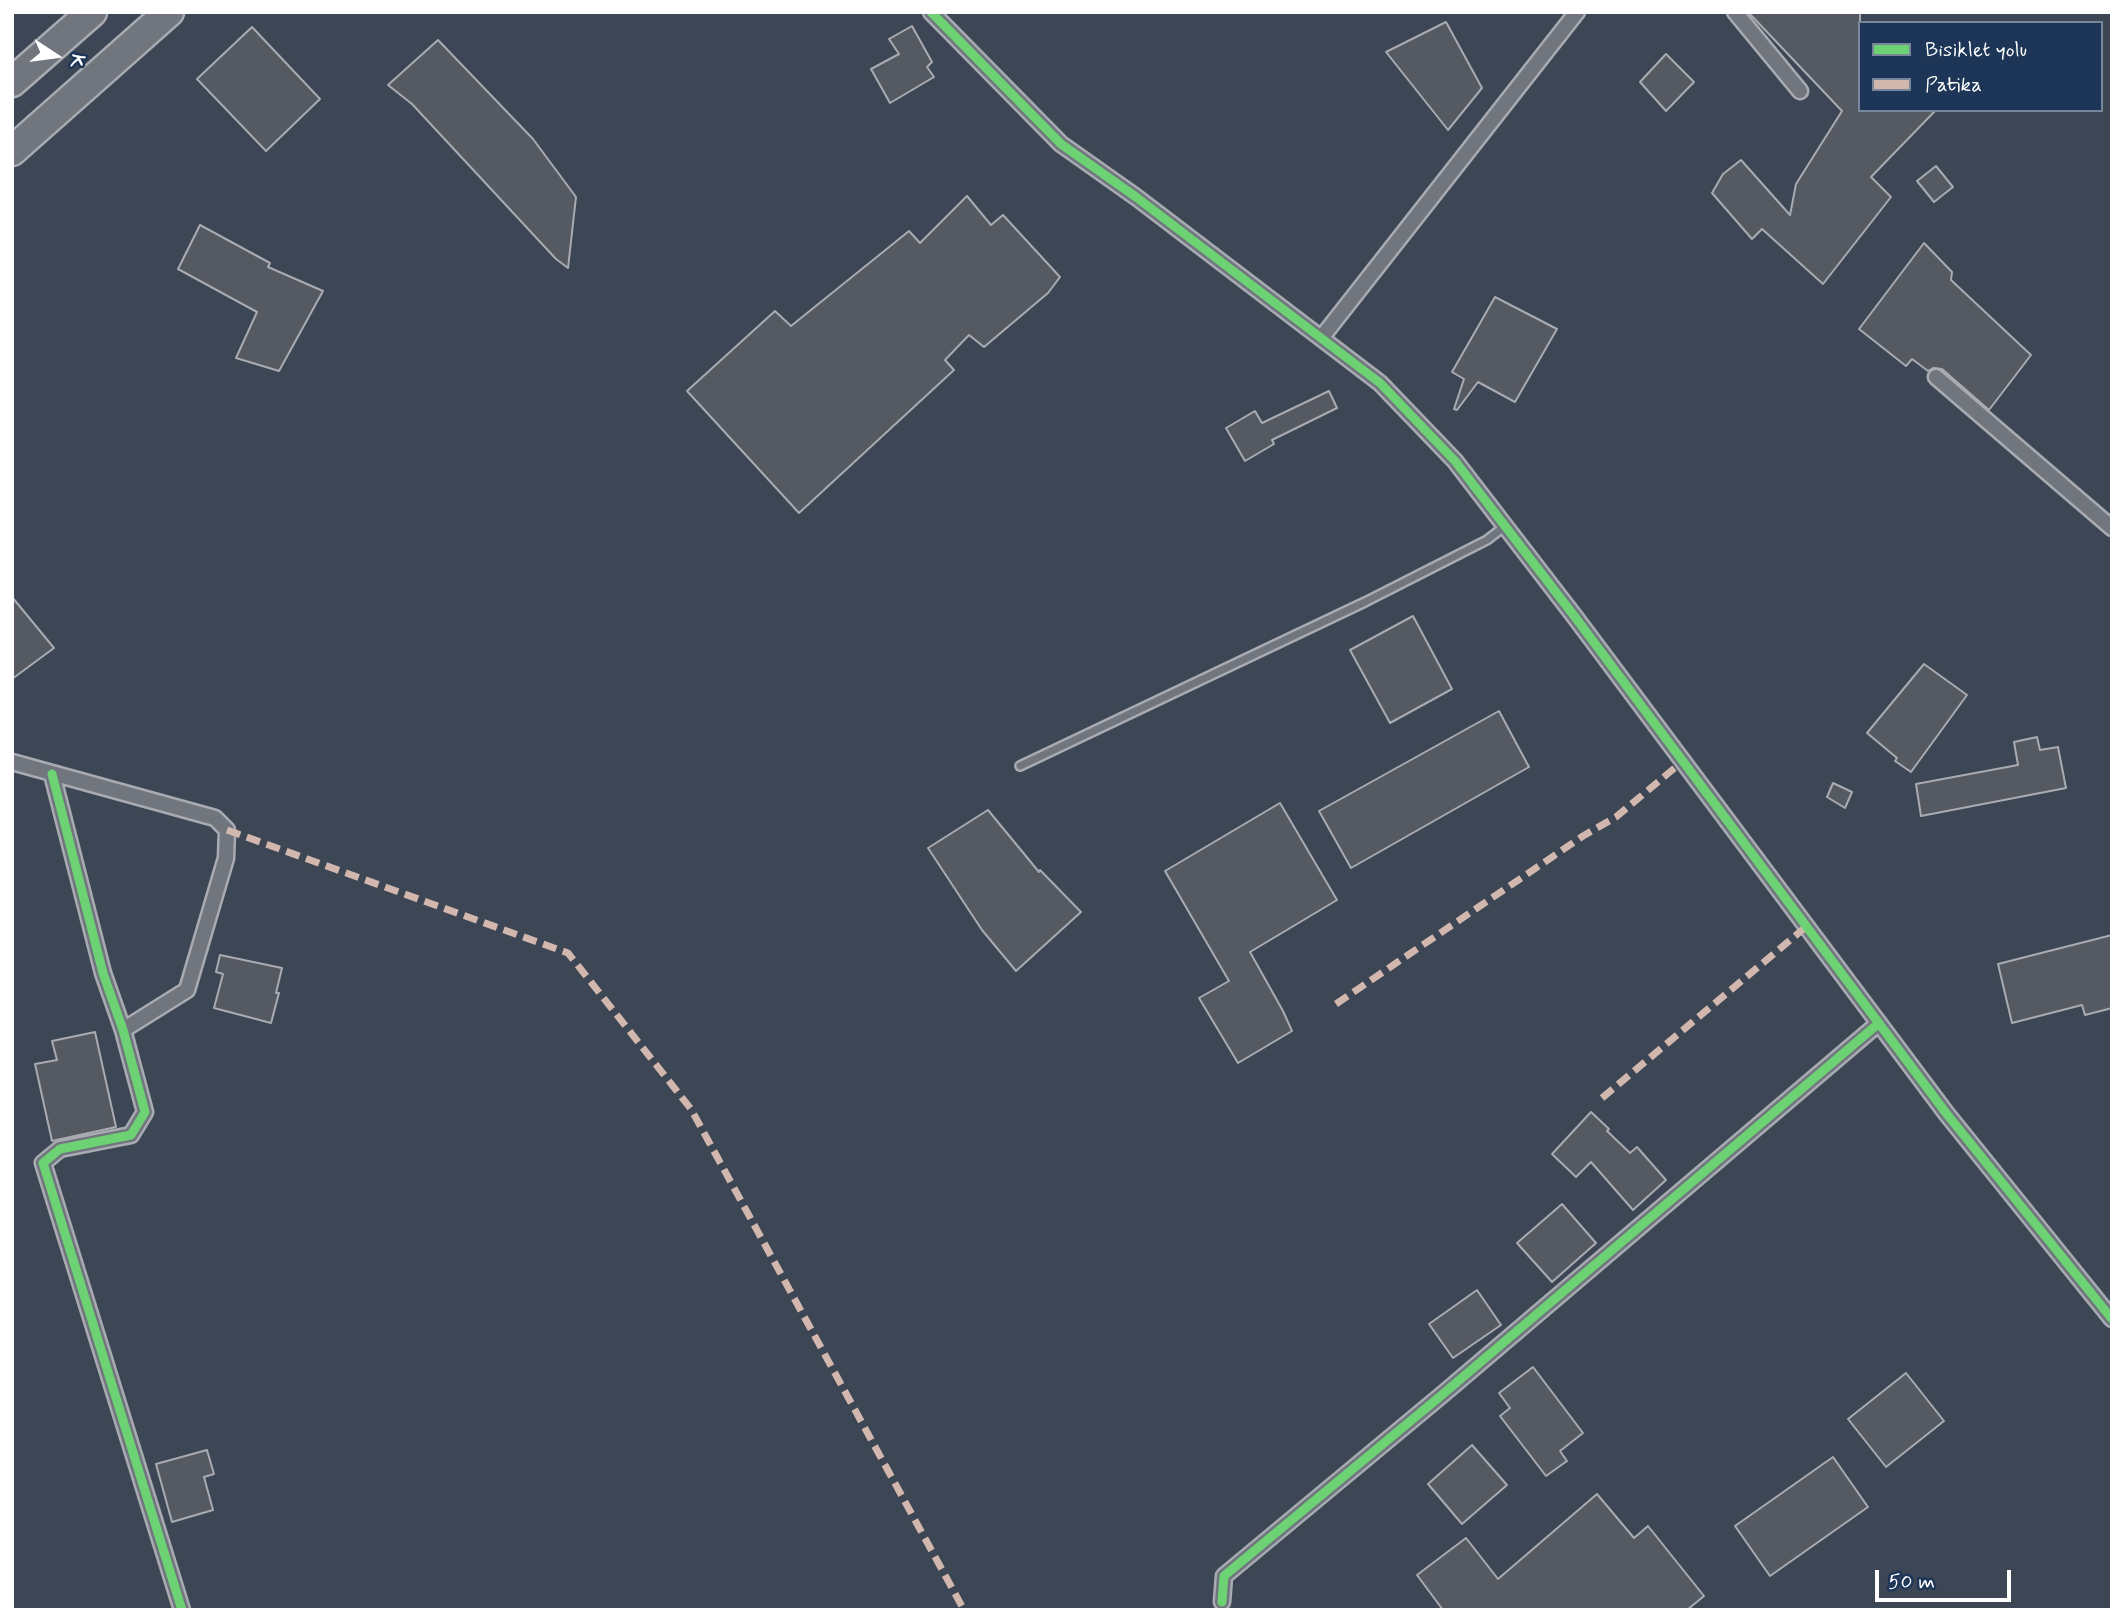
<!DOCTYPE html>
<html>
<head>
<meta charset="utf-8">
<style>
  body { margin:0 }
  #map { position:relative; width:2124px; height:1622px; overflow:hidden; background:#3d4654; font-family:Mynerve,sans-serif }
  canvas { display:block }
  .frame { position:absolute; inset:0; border:14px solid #fff; pointer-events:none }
  .legend { position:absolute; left:1858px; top:21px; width:245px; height:91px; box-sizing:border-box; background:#1d3557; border:2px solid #77869a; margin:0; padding:9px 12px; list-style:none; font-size:21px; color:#fff }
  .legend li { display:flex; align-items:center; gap:14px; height:35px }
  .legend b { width:35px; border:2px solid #77869a }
  .north { position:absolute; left:21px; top:21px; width:70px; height:70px; -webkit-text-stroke:5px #1d3557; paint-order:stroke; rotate:103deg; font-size:19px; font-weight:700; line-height:28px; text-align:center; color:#fff }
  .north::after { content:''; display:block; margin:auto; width:24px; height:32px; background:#fff; clip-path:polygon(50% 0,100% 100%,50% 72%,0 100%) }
  .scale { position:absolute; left:1875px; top:1570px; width:136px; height:32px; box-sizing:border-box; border:4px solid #fff; border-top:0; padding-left:9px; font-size:21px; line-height:24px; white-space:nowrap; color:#fff; -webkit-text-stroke:5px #1d3557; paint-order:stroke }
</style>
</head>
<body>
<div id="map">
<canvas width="2124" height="1622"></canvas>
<div class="frame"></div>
<ul class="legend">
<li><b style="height:9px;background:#6cd273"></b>Bisiklet yolu</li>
<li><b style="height:9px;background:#d1b7ad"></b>Patika</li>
</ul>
<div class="north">K</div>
<div class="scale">50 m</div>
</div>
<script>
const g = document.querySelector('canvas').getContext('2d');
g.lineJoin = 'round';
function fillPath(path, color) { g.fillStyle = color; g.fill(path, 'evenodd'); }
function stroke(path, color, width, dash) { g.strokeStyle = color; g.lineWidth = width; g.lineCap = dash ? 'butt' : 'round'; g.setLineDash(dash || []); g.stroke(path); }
const building = new Path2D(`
  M 1748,12 L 1860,12 L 1860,110 L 1936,110 L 1871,177 L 1891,197 L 1823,284 L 1762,229 L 1752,239 L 1712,193 L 1723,174 L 1741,160 L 1790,215 L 1796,184 L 1842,111 Z
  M 1446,22 L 1482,88 L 1448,130 L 1386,52 Z
  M 912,26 L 932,62 L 927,67 L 934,77 L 890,103 L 871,69 L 899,54 L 889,39 Z
  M 252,27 L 320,99 L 266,151 L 197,79 Z
  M 438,40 L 533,139 L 576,197 L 568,268 L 556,259 L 412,104 L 388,85 Z
  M 1666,54 L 1694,82 L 1666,111 L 1640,82 Z
  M 1936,166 L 1953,187 L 1934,202 L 1917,181 Z
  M 967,196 L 991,225 L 1003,215 L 1060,277 L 1048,293 L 984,347 L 969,335 L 945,360 L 954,370 L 799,513 L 687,391 L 775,311 L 791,326 L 909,231 L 920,243 Z
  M 200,225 L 270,263 L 268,267 L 323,291 L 279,371 L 236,358 L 257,312 L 178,269 Z
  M 1924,243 L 1952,272 L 1951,280 L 2031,355 L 1989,410 L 1942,369 L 1933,368 L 1928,371 L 1912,359 L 1906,366 L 1859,329 Z
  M 1495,297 L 1557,329 L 1515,402 L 1478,382 L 1457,410 L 1454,409 L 1464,379 L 1452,372 Z
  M 1329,391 L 1337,408 L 1272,440 L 1274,444 L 1245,461 L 1226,428 L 1255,411 L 1262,423 Z
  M 12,597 L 54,648 L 12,679 Z
  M 1413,616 L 1452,689 L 1390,723 L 1350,650 Z
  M 1924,664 L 1967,695 L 1911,772 L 1895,761 L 1897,758 L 1867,733 Z
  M 1499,711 L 1529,767 L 1351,868 L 1319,811 Z
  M 2037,737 L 2040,750 L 2058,747 L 2066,788 L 1921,816 L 1916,784 L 2018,765 L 2014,742 Z
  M 1833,783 L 1852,792 L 1845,808 L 1827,797 Z
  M 1280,803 L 1337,900 L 1250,952 L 1283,1011 L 1292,1031 L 1238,1063 L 1199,998 L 1229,981 L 1165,871 Z
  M 988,810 L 1039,872 L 1040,870 L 1081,912 L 1016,971 L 982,930 L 928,848 Z
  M 2112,935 L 2112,1008 L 2085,1015 L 2082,1005 L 2012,1023 L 1998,964 Z
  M 220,955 L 282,968 L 276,993 L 279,993 L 271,1023 L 214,1008 L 223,974 L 216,972 Z
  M 95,1032 L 116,1127 L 52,1141 L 35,1064 L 57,1060 L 52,1041 Z
  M 1591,1112 L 1609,1129 L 1607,1131 L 1630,1153 L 1637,1147 L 1666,1180 L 1633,1210 L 1591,1162 L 1576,1177 L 1552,1154 Z
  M 1562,1204 L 1596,1243 L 1552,1282 L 1517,1243 Z
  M 1477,1290 L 1501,1325 L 1453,1358 L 1429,1324 Z
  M 1533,1367 L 1583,1433 L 1560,1451 L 1567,1461 L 1546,1476 L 1500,1416 L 1510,1408 L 1499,1393 Z
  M 1906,1373 L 1944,1421 L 1886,1467 L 1848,1419 Z
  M 1472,1445 L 1507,1485 L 1462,1524 L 1428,1484 Z
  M 207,1450 L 214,1474 L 204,1477 L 213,1510 L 172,1522 L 156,1464 Z
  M 1833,1457 L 1868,1507 L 1770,1576 L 1735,1526 Z
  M 1597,1494 L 1634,1538 L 1648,1526 L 1704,1596 L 1687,1610 L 1443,1610 L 1417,1575 L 1466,1538 L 1498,1579 Z`);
fillPath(building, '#555961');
stroke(building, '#a8acb2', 2);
const lane = new Path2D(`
  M 1020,766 L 1365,602 L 1487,540 L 1505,526`);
const street = new Path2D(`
  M 931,12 L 1061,144 L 1136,197 L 1380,383 L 1455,461 L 1575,617 L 1946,1113 L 2112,1319
  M 1735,12 L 1800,91
  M 1322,337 L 1577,12
  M 1936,377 L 2112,528
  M 12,762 L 215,818 L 227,830 L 226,858 L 187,990 L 123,1030
  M 52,774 L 103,973 L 123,1030 L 145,1112 L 131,1135 L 60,1149 L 43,1163 L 182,1610
  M 1222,1602 L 1224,1576 L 1443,1394 L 1879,1023`);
const highway = new Path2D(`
  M 12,82 L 92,12
  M 12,151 L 169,12`);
stroke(lane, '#a8acb2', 12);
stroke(street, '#a8acb2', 19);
stroke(highway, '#a8acb2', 33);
stroke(lane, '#70757e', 7);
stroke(street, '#70757e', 14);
stroke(highway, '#70757e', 28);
stroke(new Path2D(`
  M 227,830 L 568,953 L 691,1109 L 964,1610
  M 1336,1004 L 1583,836 L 1616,817 L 1683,761
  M 1602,1098 L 1807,926`), '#d1b7ad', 7, [14, 7]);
stroke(new Path2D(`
  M 931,12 L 1061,144 L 1136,197 L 1380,383 L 1455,461 L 1575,617 L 1946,1113 L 2112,1319
  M 52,774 L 103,973 L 123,1030 L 145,1112 L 131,1135 L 60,1149 L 43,1163 L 182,1610
  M 1222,1602 L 1224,1576 L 1443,1394 L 1879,1023`), '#6cd273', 9);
</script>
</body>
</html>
